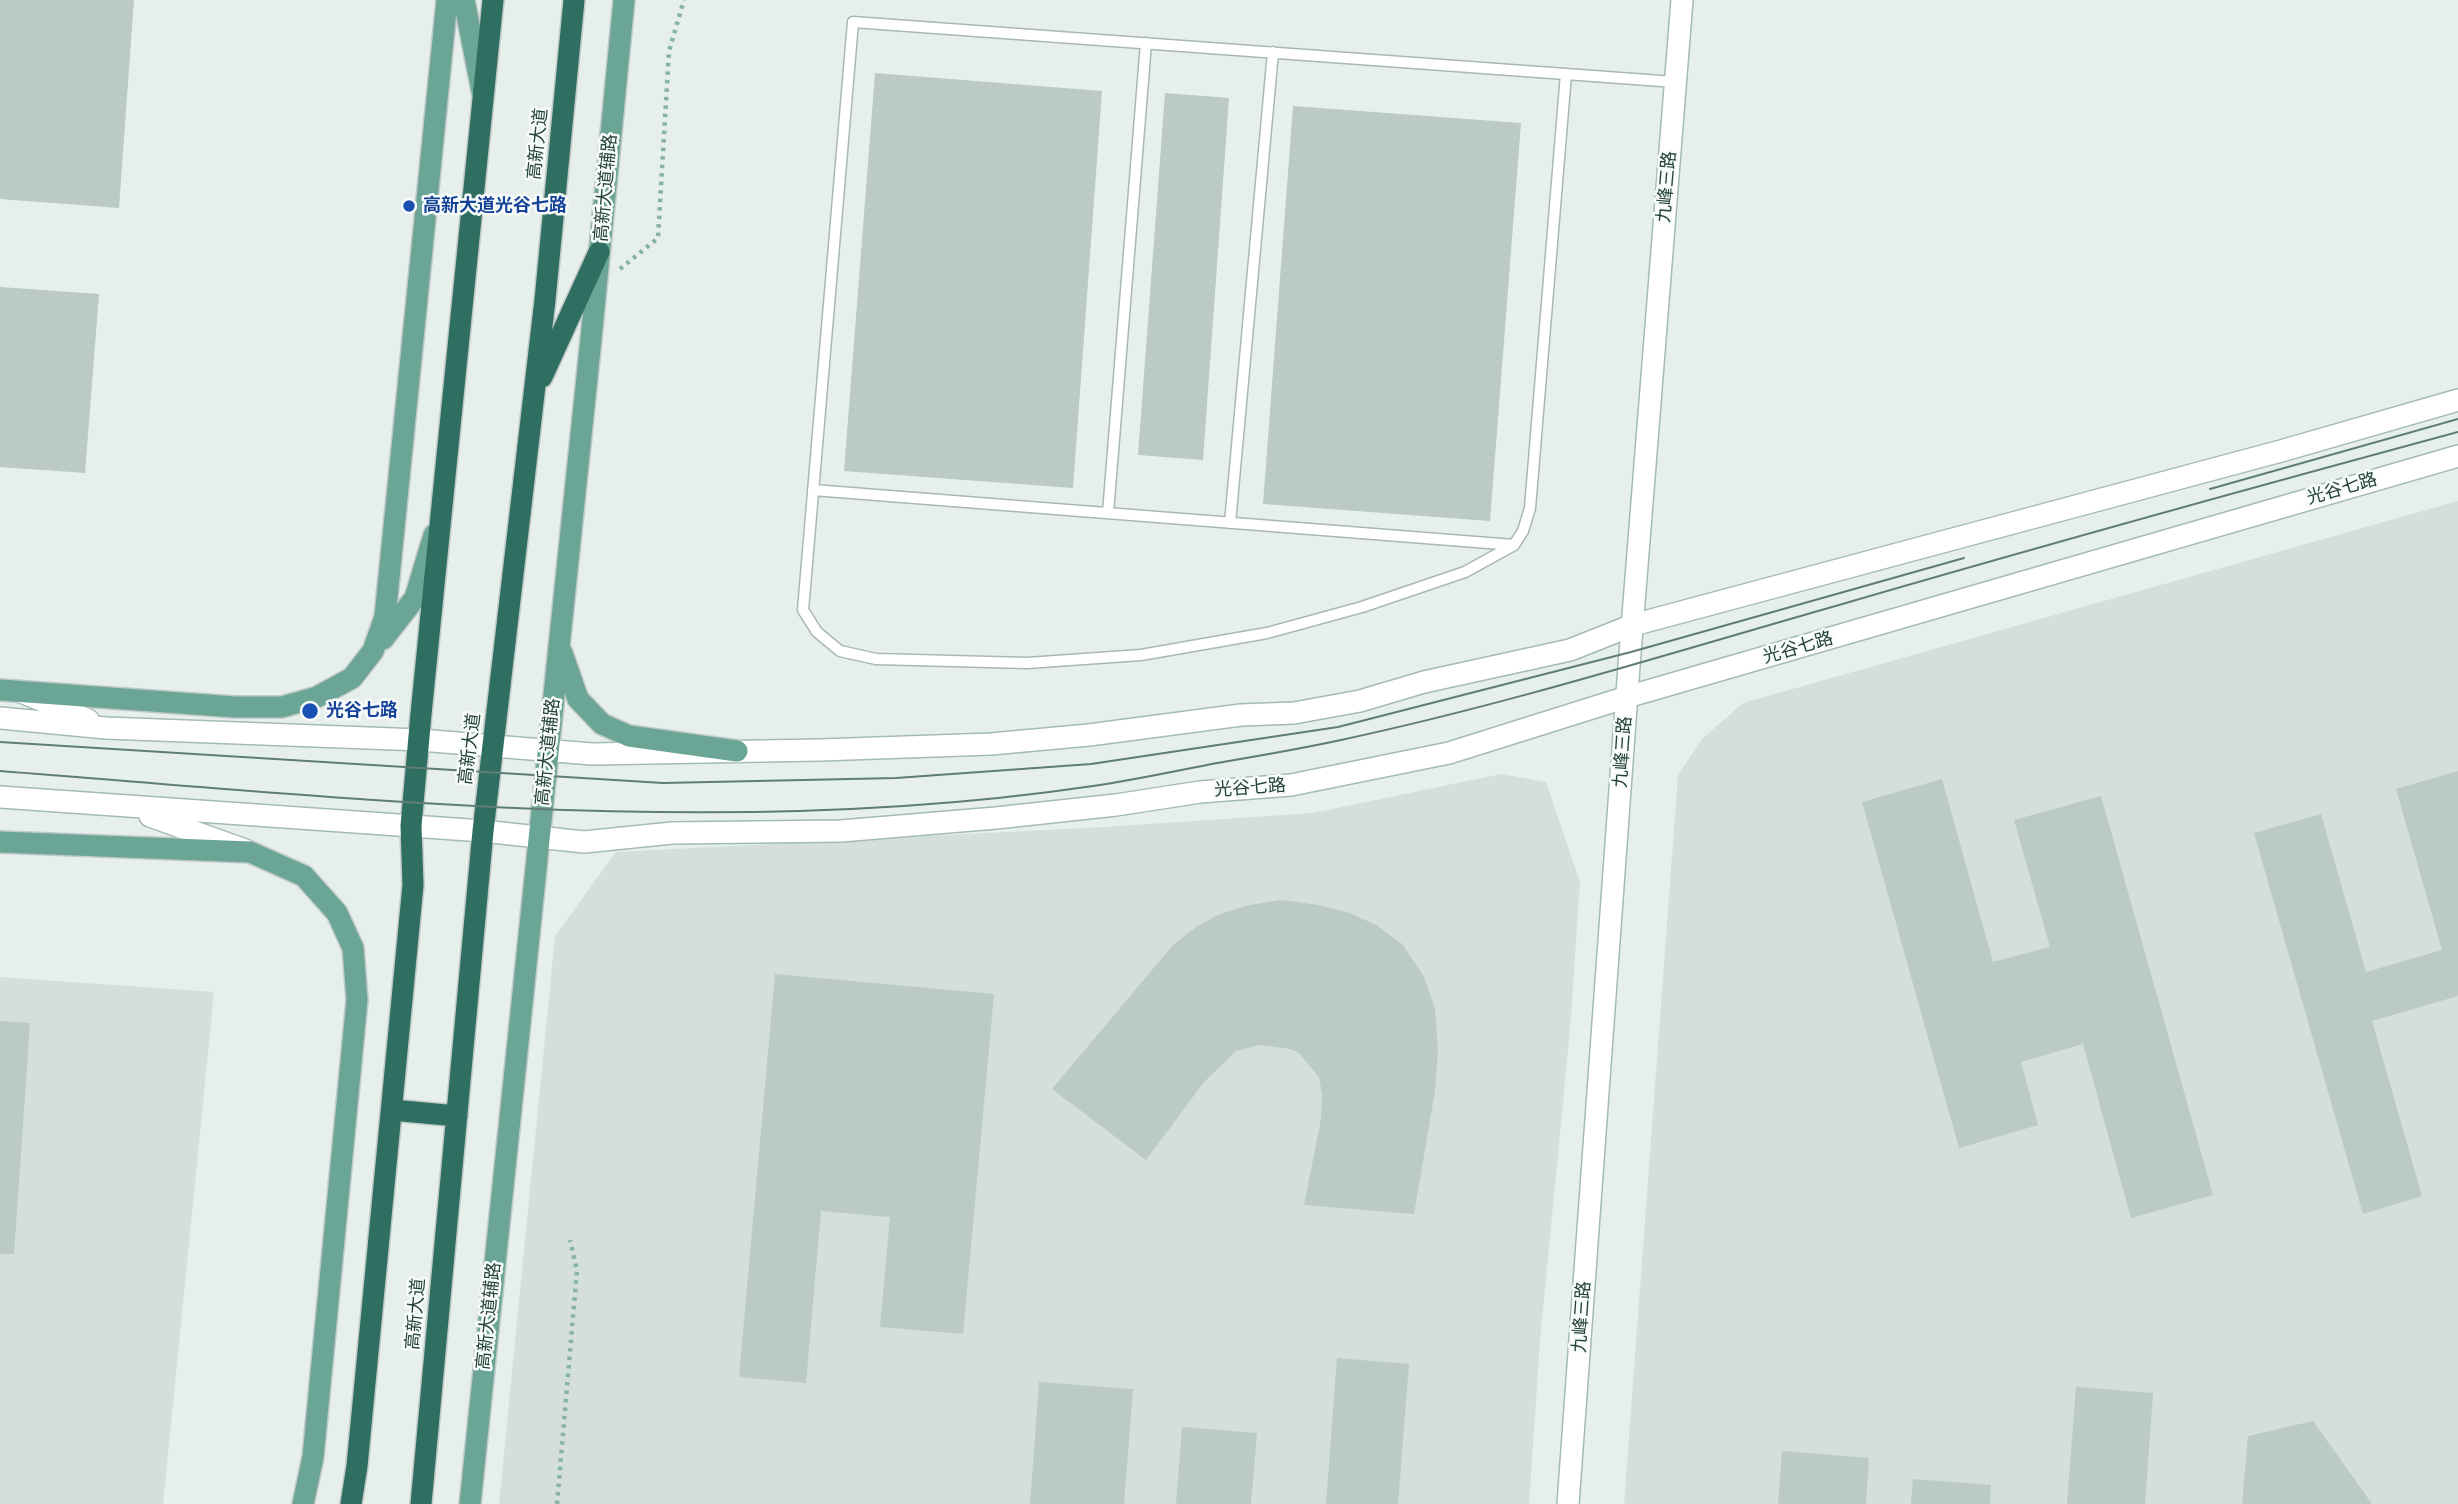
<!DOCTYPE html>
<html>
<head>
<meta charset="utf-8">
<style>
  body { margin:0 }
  canvas { display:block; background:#e6efeb }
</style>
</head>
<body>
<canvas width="2458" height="1504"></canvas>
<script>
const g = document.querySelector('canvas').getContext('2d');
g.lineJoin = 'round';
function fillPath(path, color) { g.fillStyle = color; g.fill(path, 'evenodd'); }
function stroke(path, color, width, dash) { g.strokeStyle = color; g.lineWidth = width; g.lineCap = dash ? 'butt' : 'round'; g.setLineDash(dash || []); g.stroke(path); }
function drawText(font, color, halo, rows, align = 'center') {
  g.font = font + ' "Work Sans","Noto Sans SC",sans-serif'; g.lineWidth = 5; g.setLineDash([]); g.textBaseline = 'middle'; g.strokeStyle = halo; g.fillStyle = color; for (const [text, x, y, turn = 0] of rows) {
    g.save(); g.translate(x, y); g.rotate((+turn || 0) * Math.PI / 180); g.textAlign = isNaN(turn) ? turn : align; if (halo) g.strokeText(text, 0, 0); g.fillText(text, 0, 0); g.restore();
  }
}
fillPath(new Path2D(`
  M 2458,501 L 2458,1504 L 1624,1504 L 1678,775 L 1702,739 L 1743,703 Z
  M 1501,774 L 1546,782 L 1580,882 L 1570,1030 L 1540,1341 L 1529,1504 L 499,1504 L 555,936 L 616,852 L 1104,827 L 1313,813 Z
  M 0,977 L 214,992 L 163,1504 L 0,1504 Z`), '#d4dfda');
fillPath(new Path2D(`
  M 0,0 L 134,0 L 119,208 L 0,199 Z
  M 875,73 L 1102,91 L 1073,488 L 844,471 Z
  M 1165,93 L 1229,98 L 1203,460 L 1138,455 Z
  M 1293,106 L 1521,123 L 1490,521 L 1263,504 Z
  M 0,287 L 99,294 L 85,473 L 0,467 Z
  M 2458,771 L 2458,996 L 2372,1021 L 2422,1196 L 2363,1214 L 2254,833 L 2321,814 L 2366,972 L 2442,950 L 2396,789 Z
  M 1942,779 L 1993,962 L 2050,947 L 2014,820 L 2101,796 L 2213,1195 L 2131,1218 L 2083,1044 L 2021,1062 L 2038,1125 L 1959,1148 L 1862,802 Z
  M 1281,900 L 1319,905 L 1350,913 L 1376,925 L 1402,944 L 1423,975 L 1435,1008 L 1438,1049 L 1435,1091 L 1414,1214 L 1304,1205 L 1321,1119 L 1322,1095 L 1319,1077 L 1299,1053 L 1291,1049 L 1259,1045 L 1236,1051 L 1204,1082 L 1146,1160 L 1052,1089 L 1173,945 L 1196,927 L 1220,914 L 1249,905 Z
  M 775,974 L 994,994 L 963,1334 L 880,1327 L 890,1217 L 821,1211 L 806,1383 L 739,1377 Z
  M 0,1021 L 30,1023 L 14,1254 L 0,1254 Z
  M 1337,1358 L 1409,1364 L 1398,1504 L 1326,1504 Z
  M 1039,1382 L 1133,1389 L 1124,1504 L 1030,1504 Z
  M 2076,1387 L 2153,1393 L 2145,1504 L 2067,1504 Z
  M 2313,1421 L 2372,1504 L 2242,1504 L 2248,1436 Z
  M 1182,1427 L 1257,1433 L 1251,1504 L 1176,1504 Z
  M 1782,1451 L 1869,1458 L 1866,1504 L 1778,1504 Z
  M 1913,1479 L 1991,1485 L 1990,1504 L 1911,1504 Z`), '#bbcac4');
const lane = new Path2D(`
  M 1566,74 L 1530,508 L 1523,531 L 1514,545 L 1465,572 L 1362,607 L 1267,633 L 1141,655 L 1027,663 L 876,659 L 840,651 L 817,632 L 803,610 L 853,22 L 1675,82
  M 813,490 L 1514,545
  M 1108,513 L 1146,43
  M 1230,523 L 1273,52`);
const secondary = new Path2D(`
  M 24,693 L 88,720
  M 0,718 L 106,728 L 420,740 L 592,754 L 820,750 L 991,744 L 1089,735 L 1241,715 L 1294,713 L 1360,701 L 1424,682 L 1570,650 L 1633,625 L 2281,451 L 2458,400
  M 0,797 L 483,831 L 584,842 L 672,833 L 841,831 L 996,818 L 1116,805 L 1200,792 L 1291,785 L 1449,753 L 1627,697 L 2458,456
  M 150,816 L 245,850
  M 1568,1504 L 1629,666 L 1682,0`);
const primary = new Path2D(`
  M 464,0 L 482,91
  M 383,639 L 415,598 L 434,535
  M 562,653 L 578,699 L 602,724 L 629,736 L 737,751
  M 0,690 L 235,707 L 282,707 L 317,697 L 352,678 L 373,651 L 385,617 L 447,0
  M 0,842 L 250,852 L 304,876 L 337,913 L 353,948 L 357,1000 L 313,1457 L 303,1504
  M 470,1504 L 591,339 L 624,0`);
const highway = new Path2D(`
  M 542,377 L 599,252
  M 392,1110 L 457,1116
  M 351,1504 L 357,1466 L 413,885 L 411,826 L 421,714 L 493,0
  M 421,1504 L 483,831 L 545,300 L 574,0`);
stroke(lane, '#a8b8b2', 13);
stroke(secondary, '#a4bbb3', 24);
stroke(primary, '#c2cac8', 24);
stroke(highway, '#c2cac8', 24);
stroke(new Path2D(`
  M 620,269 L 658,238 L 669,51 L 684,0
  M 557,1504 L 577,1270 L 570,1240`), '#86b3a5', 4.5, [3.5, 5]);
stroke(lane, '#fff', 10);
stroke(secondary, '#fff', 21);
stroke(primary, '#6aa596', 21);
stroke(highway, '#2f6f62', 21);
stroke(new Path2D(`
  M 2210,489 L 2458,419
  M 0,742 L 663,783 L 896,778 L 1091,764 L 1338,727 L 1631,652 L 1964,558
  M 0,771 C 363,799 731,840 1093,786 C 1135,780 1176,771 1217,763 C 1258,756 1300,749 1341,740 C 1509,704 1674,652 1839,605 C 2045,545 2251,488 2458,432`), '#5f7d75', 2);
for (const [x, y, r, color] of [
  [409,206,7,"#1a4fb4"],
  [310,711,9,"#1a4fb4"]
]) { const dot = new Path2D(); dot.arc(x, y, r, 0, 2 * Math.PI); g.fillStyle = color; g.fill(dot); stroke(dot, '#f7fbf9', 2.5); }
drawText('18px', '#24423a', '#f7fbf9', [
  ["高新大道",538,144,-84],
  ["九峰三路",1667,187,-85],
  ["高新大道辅路",606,188,-85],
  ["光谷七路",2342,489,-16],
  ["光谷七路",1798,648,-16],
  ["高新大道",470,749,-83],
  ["高新大道辅路",548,752,-84],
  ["九峰三路",1623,752,-86],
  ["光谷七路",1250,788,-4],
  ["高新大道",416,1314,-85],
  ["高新大道辅路",489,1316,-84],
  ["九峰三路",1582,1317,-86]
]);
drawText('bold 18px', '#164399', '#f7fbf9', [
  ["高新大道光谷七路",423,206],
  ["光谷七路",326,711]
], 'left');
</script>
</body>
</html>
